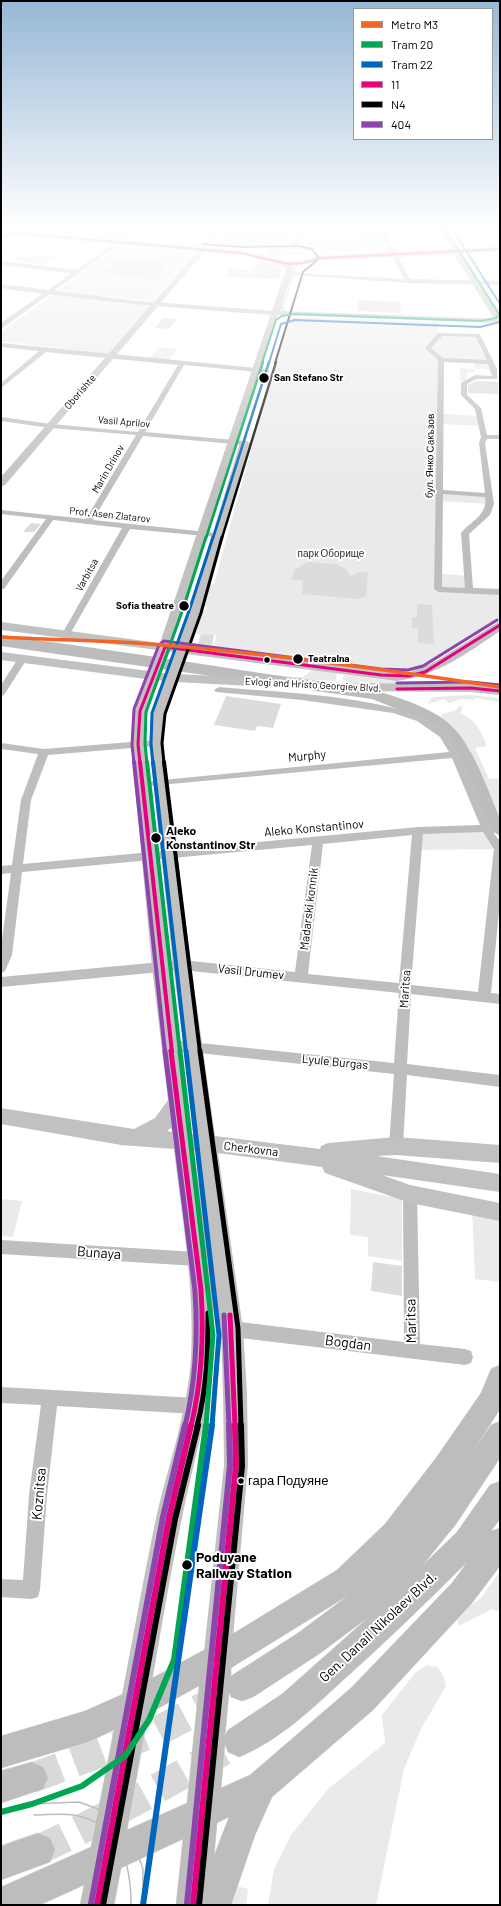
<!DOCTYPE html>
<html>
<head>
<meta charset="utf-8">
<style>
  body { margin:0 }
  #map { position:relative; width:501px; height:1906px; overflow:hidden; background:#fff; font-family:Barlow,sans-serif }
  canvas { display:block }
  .frame { position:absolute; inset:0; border:2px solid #000; pointer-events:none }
  .legend { position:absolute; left:353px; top:8px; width:140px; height:132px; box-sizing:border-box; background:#fff; border:1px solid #999; margin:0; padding:5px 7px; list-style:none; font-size:12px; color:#000 }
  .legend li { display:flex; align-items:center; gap:8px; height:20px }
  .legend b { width:20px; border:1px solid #999 }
</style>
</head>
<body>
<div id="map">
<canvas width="501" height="1906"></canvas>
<div class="frame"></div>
<ul class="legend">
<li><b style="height:5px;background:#f26522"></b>Metro M3</li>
<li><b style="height:5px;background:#00a651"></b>Tram 20</li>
<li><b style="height:5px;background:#0065bd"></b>Tram 22</li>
<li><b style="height:5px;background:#e5007d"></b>11</li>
<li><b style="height:5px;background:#000"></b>N4</li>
<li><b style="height:5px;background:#8e44ad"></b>404</li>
</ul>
</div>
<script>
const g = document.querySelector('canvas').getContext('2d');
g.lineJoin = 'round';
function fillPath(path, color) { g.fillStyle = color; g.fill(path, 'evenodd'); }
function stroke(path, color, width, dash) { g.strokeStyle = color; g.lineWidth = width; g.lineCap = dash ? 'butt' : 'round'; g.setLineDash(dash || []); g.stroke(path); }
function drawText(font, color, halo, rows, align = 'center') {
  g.font = font + ' Barlow,sans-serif'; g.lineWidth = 4; g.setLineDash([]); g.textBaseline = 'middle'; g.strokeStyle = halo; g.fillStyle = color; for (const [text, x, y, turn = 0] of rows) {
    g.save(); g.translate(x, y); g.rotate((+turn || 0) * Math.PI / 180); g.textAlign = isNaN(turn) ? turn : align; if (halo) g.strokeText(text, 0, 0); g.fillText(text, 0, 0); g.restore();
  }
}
fillPath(new Path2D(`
  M 44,227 L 148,227 L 127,241 L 34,231 Z
  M 306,237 L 360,237 L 366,248 L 361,248 L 363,251 L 309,251 Z
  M 118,246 L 196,253 L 152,301 L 57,291 Z
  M 52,295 L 152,305 L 110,354 L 1,341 L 1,332 Z
  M 293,317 L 438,322 L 438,336 L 425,346 L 428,351 L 438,360 L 435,591 L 500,593 L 500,618 L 426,666 L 414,670 L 395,670 L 221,647 L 212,645 L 215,643 L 216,635 L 196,634 L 203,610 L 206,610 L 207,607 L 204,607 L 210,584 L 214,584 L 287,320 Z
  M 439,336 L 479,337 L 494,369 L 475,369 L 475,372 L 467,372 L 467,381 L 460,381 L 460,368 L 475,369 L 475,362 L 441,360 L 428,346 Z
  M 159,347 L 178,349 L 169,360 L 150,358 Z
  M 440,414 L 480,416 L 482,426 L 440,424 Z
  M 439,492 L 489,495 L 490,504 L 439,501 Z
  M 440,574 L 468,576 L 469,589 L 440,588 Z
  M 312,670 L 337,673 L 336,681 L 291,679 L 292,677 L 303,677 Z
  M 345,675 L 396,681 L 397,685 L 347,683 L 342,678 Z
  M 470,695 L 500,698 L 500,702 L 475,698 L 474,700 L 461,699 L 449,703 L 444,699 L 428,704 L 430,699 L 434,697 Z
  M 459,706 L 463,706 L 460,714 C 475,717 482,733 487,746 L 475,748 L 489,779 L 500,778 L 500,819 L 469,748 L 440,715 L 456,710 Z
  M 486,828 L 500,849 L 417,850 L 418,831 Z
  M 351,1189 L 402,1199 L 402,1261 L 368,1256 L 368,1237 L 350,1235 Z
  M 1,1199 L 22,1201 L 13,1237 L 1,1236 Z
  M 472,1205 L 500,1212 L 500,1282 L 475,1279 Z
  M 500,1571 L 500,1612 L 492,1609 L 459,1626 L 456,1615 L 481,1598 Z
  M 427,1665 L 438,1667 L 443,1676 L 446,1686 L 421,1729 L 404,1769 L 376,1905 L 268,1905 L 274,1869 L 291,1835 L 328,1789 L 385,1743 L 382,1715 L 415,1673 Z
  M 236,1886 L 248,1889 L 246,1905 L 231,1905 Z`), '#eaeaea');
fillPath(new Path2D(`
  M 1,635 C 90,647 178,660 267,674 C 324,683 388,685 439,716 C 471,735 485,785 500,818 C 501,822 500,830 500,836 L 491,830 L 456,752 L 427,721 L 372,699 L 1,646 Z`), '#bcbcbc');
fillPath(new Path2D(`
  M 359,227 L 369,227 L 372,233 L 379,233 L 388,250 L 371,250 Z
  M 227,232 L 228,232 L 290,237 L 275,257 L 265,255 L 270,250 L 264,248 L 215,245 Z
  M 62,256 L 44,265 L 15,261 L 16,257 Z
  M 117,259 L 145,261 L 169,263 L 155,277 L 149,278 L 104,274 L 106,272 L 102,272 Z
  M 260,261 L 281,266 L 282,268 L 279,279 L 226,277 L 231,268 L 251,270 Z
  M 359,300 L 401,302 L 400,313 L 357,311 Z
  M 163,318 L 177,319 L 169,329 L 155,328 Z
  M 476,381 L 498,382 L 499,394 L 468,393 L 468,385 Z
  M 31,523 L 41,524 L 34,532 L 23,532 Z
  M 308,562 L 337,564 L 341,567 L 344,567 L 351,577 L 358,572 L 368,572 L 366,597 L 356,599 L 302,594 L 303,580 L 292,580 L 294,570 Z
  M 417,604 L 432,605 L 434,644 L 418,643 L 418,628 L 412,628 L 412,617 L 417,617 Z
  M 201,634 L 214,635 L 212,645 L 198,644 Z
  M 226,696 L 281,704 L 273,728 L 257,726 L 255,731 L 214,725 Z
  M 373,1262 L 402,1266 L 402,1296 L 371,1291 Z`), '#dcdcdc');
stroke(new Path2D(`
  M 32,1778 L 158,1731 L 219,1699
  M 38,1850 C 108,1818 173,1780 239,1741`), '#d9d9d9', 30, [30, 15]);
const primary = new Path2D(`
  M 438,227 L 446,227 L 459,249 L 500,247 L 500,251 L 462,253 L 500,314 L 500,324 L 496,321 L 454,254 L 322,260 L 302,265 L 288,266 L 241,255 L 1,234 L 1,230 L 241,251 L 288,262 L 302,261 L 322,256 L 452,249 Z
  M 500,1365 L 500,1409 L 473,1451 L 491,1425 L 500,1421 L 500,1458 L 456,1524 L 422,1566 L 457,1532 L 490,1485 L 500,1481 L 500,1519 L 491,1531 L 500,1528 L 500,1566 L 472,1603 L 373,1710 L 272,1797 L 255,1835 L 231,1905 L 176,1905 L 183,1839 L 121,1868 L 114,1905 L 80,1905 L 84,1885 L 40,1905 L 1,1905 L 1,1887 L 91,1847 L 114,1730 L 88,1742 L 1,1768 L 1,1736 L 85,1711 L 123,1694 L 226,1638 L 337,1570 L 385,1524 L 436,1458 L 481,1393 L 491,1369 ZM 468,1561 L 452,1583 L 351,1688 L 250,1775 L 221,1788 L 225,1744 L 228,1752 L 239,1757 C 278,1741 311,1710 341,1682 C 385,1643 427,1602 468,1561 ZM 349,1595 L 298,1633 L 231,1676 L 231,1668 ZM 370,1616 L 282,1694 L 228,1730 L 225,1736 L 229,1692 L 231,1697 L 242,1701 L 253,1697 L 319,1654 ZM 199,1686 L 187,1803 L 127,1830 L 148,1714 ZM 229,1817 L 214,1856 L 217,1823 Z
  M 32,1762 L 43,1767 L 48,1778 L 43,1789 L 1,1803 L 1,1771 Z
  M 38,1833 L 50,1838 L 55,1850 L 50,1862 L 1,1880 L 1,1846 Z`);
stroke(primary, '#dbdbdb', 1);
fillPath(new Path2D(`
  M 191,227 L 223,227 L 302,235 L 297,250 L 295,251 L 293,250 L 297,236 L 221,230 L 202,251 L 200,250 L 216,230 Z
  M 378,227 L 382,227 L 410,279 L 500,281 L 500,285 L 408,283 L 293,275 L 296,273 L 404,279 Z
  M 1,261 L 78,270 L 81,272 L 78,274 L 1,265 Z
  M 1,284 L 138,301 L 275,311 L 278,313 L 275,315 C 183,309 92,301 1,288 Z
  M 438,333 L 480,334 L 497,369 L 497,379 L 476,379 L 467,384 L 467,395 L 481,408 L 487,435 L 500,435 L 500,439 L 487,439 L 485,443 L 494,504 L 490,515 L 469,534 L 473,588 L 500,589 L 500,595 L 438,592 L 434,589 L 438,360 L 425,348 ZM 442,336 L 476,337 L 487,360 L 443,358 L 431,348 ZM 444,362 L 488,364 L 492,376 L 475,375 L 461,383 L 461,395 L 475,409 L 481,437 L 479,443 L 485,493 L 443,490 ZM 443,494 L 485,497 C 488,515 471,521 461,533 L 465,588 L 442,587 Z
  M 1,343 L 267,369 L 270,371 L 267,373 L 184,365 L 145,432 L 245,441 L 248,443 L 245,445 L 143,436 L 93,520 L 216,533 L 220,535 L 216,537 L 130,529 L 70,634 L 66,637 L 62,634 L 122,528 L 53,520 L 4,589 L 1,589 L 1,581 L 46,519 L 1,514 L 1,510 L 86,519 L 136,435 L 51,428 L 1,421 L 1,417 L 51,424 L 138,432 L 178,365 L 46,352 L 1,388 L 1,383 L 39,351 L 1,347 Z
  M 22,656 L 27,659 L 4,695 L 1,696 L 1,685 L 19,657 Z
  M 219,687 C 272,692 412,696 448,733 C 458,744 463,760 469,773 C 477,794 486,814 495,835 L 500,841 L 500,902 L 491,993 L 500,994 L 500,1004 L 411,994 L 407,1064 L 500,1075 L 500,1087 L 407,1075 L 403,1146 L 401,1150 L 396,1152 L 391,1150 L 389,1146 L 394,1074 L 171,1050 L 166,1049 L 165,1045 L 166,1041 L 171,1040 L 394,1063 L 399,993 L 182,970 L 1,987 L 1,977 L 182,960 L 295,972 L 312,845 L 22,872 L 12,955 L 5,971 L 1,973 L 1,947 L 11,873 L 1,874 L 1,866 L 12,865 L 21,800 L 38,754 L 1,749 L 1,743 L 44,749 L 156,740 L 161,743 L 156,746 L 48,755 L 31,800 L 23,864 L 418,827 L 480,825 L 452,758 L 138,787 L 137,785 L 142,782 L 449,752 L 440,737 L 417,721 L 393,713 L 302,700 L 216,692 L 214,690 ZM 483,832 L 494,849 L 478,992 L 411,985 L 423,834 ZM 412,835 L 399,983 L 308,974 L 323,844 Z
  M 410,1187 L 415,1189 L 417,1194 L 420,1344 L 465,1349 L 471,1351 L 473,1357 L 471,1363 L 465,1365 L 232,1337 L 226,1335 L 224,1329 L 226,1323 L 232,1321 L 404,1342 L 403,1194 L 405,1189 Z
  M 1,1240 L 197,1252 L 202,1254 L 205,1259 L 202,1264 L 197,1266 L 1,1254 Z
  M 1,1387 L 196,1398 L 202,1400 L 204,1406 L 202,1412 L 196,1414 L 57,1406 L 47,1495 L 40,1590 L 38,1597 L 31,1599 L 1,1597 L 1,1579 L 23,1580 L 29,1495 L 41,1405 L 1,1403 Z`), '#bebebe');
fillPath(new Path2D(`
  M 31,227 L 41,227 L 17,235 L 14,233 Z
  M 117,241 L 122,242 L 1,329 L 1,323 Z
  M 200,249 L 206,250 L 5,485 L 1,486 L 1,477 Z
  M 281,261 L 287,261 L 294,268 L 280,311 L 500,319 L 500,323 L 278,315 L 172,644 L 177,645 L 189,611 L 240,443 L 245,440 L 250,443 L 201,611 L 189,646 L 397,673 L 410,672 L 433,663 L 500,621 L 500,631 C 467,653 437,676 397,681 L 186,654 L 179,674 L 343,683 L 471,684 L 500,687 L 500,695 L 471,692 L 343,691 L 176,682 L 166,713 L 163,743 L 191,965 L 215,1136 L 320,1149 L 321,1146 L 328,1143 L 396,1137 L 500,1145 L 500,1163 L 396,1155 L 376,1156 L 500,1174 L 500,1192 L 382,1175 L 410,1185 L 500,1203 L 500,1221 L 410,1203 L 325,1173 L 322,1167 L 218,1153 L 243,1329 L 247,1392 L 248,1465 L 231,1661 L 227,1671 L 217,1675 L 207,1671 L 203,1661 L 224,1465 L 223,1392 L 221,1329 L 198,1151 L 194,1151 C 203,1218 218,1294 213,1361 C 209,1414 192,1466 182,1518 C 169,1580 159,1643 148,1705 L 144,1715 L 134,1719 L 124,1715 L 120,1705 C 132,1643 143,1580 156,1518 C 168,1466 187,1414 191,1359 C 195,1289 182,1219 174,1149 L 121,1145 L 1,1124 L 1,1108 L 134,1129 L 155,1118 L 168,1100 L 152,967 L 131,744 L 133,711 L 146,679 L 1,660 L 1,652 L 149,671 L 158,650 L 1,630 L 1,622 L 160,643 L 286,269 L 280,263 ZM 170,652 L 174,652 L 166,673 L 161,673 ZM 159,680 L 164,681 L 152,713 L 149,743 L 173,965 L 195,1134 L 191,1134 L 170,967 L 145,744 L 147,711 ZM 171,1128 L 172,1132 L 167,1131 Z`), '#c1c1c1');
fillPath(primary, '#bdbdbd');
stroke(new Path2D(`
  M 280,306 L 285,312 L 300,315
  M 276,320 L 292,266 L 278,260 L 277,257 L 287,253 L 305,254 L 309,259 L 296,267 L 279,320`), '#bdbdbd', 1);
stroke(new Path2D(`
  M 32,1804 L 79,1802 L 114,1815 L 134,1845 L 143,1869 L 143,1905
  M 34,1815 C 47,1815 61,1813 74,1815 C 121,1823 131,1864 131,1905`), '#bdbdbd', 1.5);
stroke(new Path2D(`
  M 1,237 L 17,233 L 241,253 L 288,264 L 302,263 L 322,258 L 500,249`), '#e5007d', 2);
stroke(new Path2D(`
  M 397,689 L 471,688 L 500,691
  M 140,763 L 138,744 L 140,711 L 165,647 L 381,675 L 409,676 L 425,672 L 500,625`), '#e5007d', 3);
stroke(new Path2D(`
  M 140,762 L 172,1052`), '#e5007d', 4);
stroke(new Path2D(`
  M 171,1051 L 201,1290 C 204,1336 202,1381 191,1426
  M 230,1315 L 235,1426`), '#e5007d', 5);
stroke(new Path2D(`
  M 97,1905 L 169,1518 L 191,1425
  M 193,1905 L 236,1465 L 235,1425`), '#e5007d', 6);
stroke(new Path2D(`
  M 202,244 L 241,247 L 298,246 L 312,249 L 318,257 L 316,261 L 303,272 L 275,363`), '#000', 2);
stroke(new Path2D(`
  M 222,538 L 276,362`), '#000', 2.5);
stroke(new Path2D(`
  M 164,763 L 162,743 L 165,714 L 201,613 L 222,537`), '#000', 3);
stroke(new Path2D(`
  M 164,762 L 200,1052`), '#000', 4);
stroke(new Path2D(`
  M 200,1051 L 238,1328 L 241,1426
  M 197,1426 C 207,1388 208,1351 208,1313`), '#000', 5);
stroke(new Path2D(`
  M 103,1905 L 175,1519 L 198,1425
  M 199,1905 L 242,1466 L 241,1425`), '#000', 6);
stroke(new Path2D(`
  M 397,683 L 471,682 L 500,685
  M 134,763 L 132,745 L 134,709 L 159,645 L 164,641 L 381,669 L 408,670 L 423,666 L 497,620`), '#8e44ad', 3);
stroke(new Path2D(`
  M 134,762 L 165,1052`), '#8e44ad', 4);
stroke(new Path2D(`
  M 165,1051 L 195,1291 C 198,1337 196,1381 185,1426
  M 224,1315 L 229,1426`), '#8e44ad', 5);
stroke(new Path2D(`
  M 91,1904 L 163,1517 L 185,1425
  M 187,1904 L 230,1465 L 229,1425`), '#8e44ad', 6);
stroke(new Path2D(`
  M 262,363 L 276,320 L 282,316 L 295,314 L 480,321 L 496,318 L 499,314 L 444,227`), '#00a651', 2);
stroke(new Path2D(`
  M 206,538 L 263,362`), '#00a651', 2.5);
stroke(new Path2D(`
  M 147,763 L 145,744 L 146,712 L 184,606 L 206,537`), '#00a651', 3);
stroke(new Path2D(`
  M 147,762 L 180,1052`), '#00a651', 4);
stroke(new Path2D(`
  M 180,1051 L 213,1335 L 206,1426`), '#00a651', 5);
stroke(new Path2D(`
  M 1,1812 L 32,1804 L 82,1786 L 125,1756 L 149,1720 L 174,1660 L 206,1425`), '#00a651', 6);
stroke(new Path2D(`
  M 451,227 L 500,304
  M 269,363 L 281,324 L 295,320 L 480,327 L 500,322`), '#0065bd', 2);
stroke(new Path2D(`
  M 213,538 L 269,362`), '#0065bd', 2.5);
stroke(new Path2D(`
  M 153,763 L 151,744 L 152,713 L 190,608 L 213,537`), '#0065bd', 3);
stroke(new Path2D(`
  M 153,762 L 186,1052`), '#0065bd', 4);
stroke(new Path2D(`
  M 186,1051 L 219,1335 L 212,1426`), '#0065bd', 5);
stroke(new Path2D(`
  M 143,1905 L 212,1425`), '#0065bd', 6);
stroke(new Path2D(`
  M 1,637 C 50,640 100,640 149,644 C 267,653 383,669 500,687`), '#f26522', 3.5);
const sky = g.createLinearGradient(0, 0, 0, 494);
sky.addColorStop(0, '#96b7d6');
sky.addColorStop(0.46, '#fff');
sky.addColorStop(1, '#ffffff00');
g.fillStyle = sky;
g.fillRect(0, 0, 501, 494);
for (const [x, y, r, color] of [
  [264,378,5.5,"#000"],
  [184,606,5.5,"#000"],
  [298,659,5.5,"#000"],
  [267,660,3.5,"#000"],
  [156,838,5.5,"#000"],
  [241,1481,3.5,"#000"],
  [187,1565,5.5,"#000"]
]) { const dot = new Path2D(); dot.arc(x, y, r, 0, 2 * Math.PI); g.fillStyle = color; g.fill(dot); stroke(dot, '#fff', 1.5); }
drawText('bold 10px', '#000', '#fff', [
  ["San Stefano Str",274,378],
  ["Sofia theatre",174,606,"right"],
  ["Teatralna",308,659]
], 'left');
drawText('10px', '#000', '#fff', [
  ["Oborishte",80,392,-49],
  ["Vasil Aprilov",124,422,5],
  ["бул. Янко Сакъзов",430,456,-89],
  ["Marin Drinov",108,469,-60],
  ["Prof. Asen Zlatarov",110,515,6],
  ["Varbitsa",87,575,-61],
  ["Evlogi and Hristo Georgiev Blvd.",313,685,3]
]);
drawText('10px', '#2f2f2f', '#fff', [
  ["парк Оборище",331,554]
]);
drawText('12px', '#000', '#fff', [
  ["Murphy",307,756,-5],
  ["Aleko Konstantinov",314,828,-5],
  ["Madarski konnik",309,909,-83],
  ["Vasil Drumev",251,972,6],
  ["Maritsa",405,989,-86],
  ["Lyule Burgas",335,1062,6],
  ["Cherkovna",251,1149,7]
]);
drawText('bold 12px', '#000', '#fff', [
  ["Aleko",166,831],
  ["Konstantinov Str",166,845]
], 'left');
drawText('13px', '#000', '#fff', [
  ["гара Подуяне",248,1481]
], 'left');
drawText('14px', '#000', '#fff', [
  ["Bunaya",99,1253,4],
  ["Maritsa",411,1321,-91],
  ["Bogdan",348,1343,7],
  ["Koznitsa",39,1494,-85],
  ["Gen. Danail Nikolaev Blvd.",378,1627,-43]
]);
drawText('bold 14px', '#000', '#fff', [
  ["Poduyane",196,1557],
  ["Railway Station",196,1573]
], 'left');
</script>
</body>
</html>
